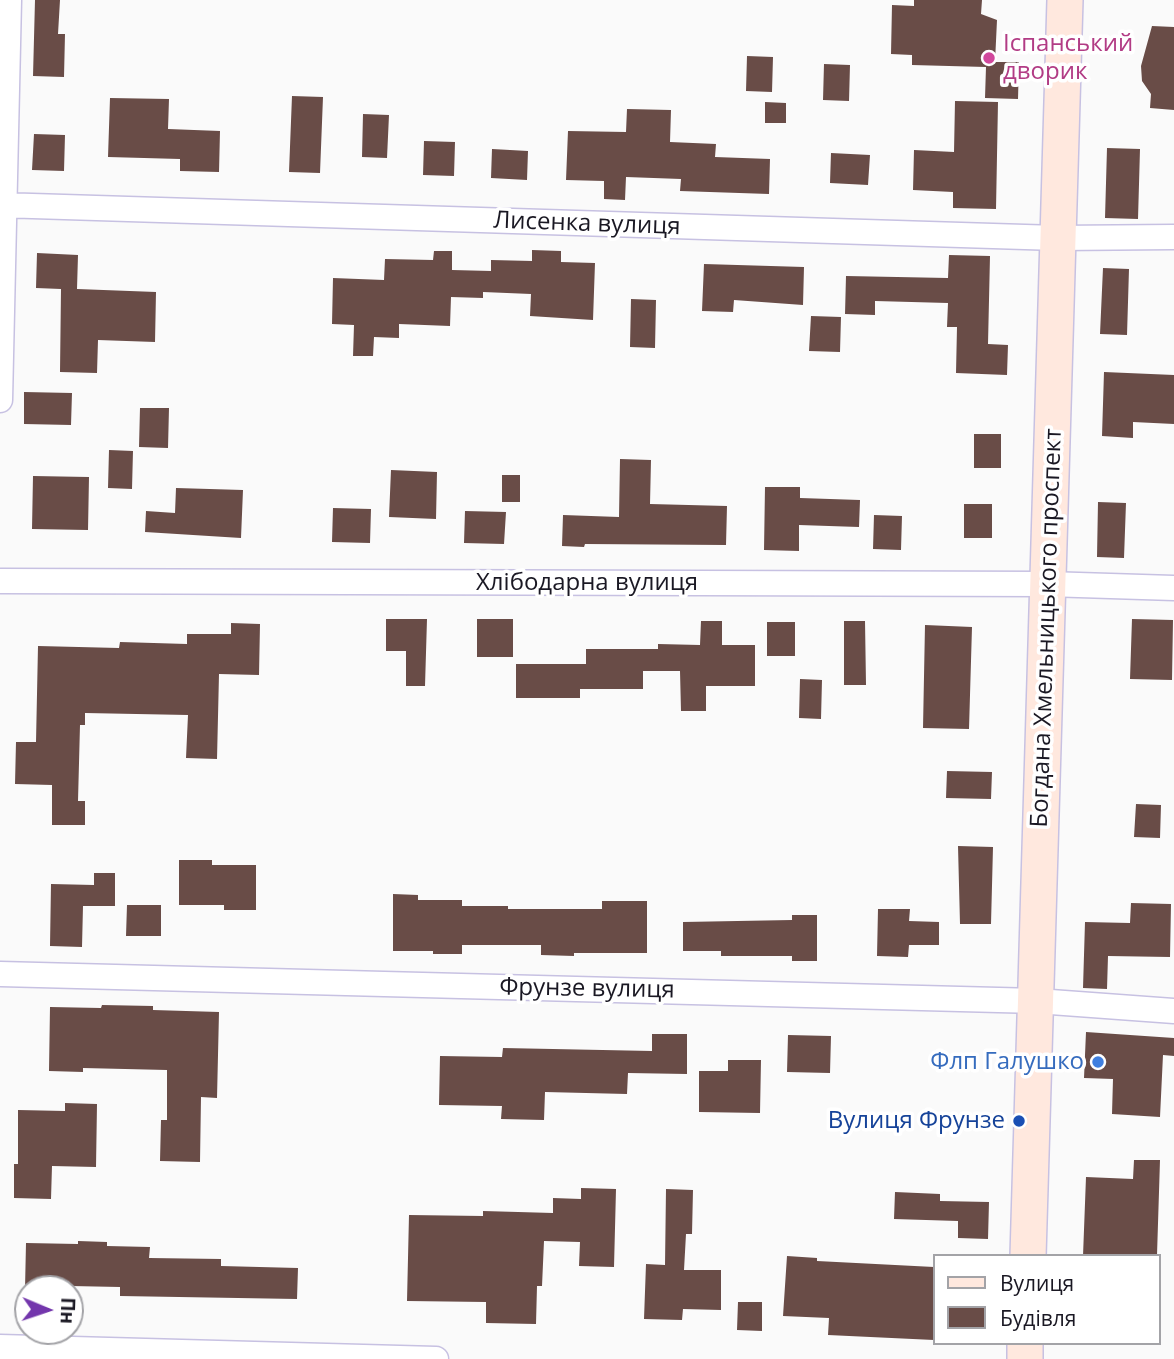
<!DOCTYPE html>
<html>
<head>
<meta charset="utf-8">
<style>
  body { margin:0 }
  #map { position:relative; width:1174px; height:1359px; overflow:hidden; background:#fafafa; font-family:"Open Sans",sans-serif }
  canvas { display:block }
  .legend { position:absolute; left:933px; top:1254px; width:228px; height:91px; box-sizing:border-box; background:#fff; border:2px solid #a3a3a7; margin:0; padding:9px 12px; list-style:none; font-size:21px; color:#1a1823 }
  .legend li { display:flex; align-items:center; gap:14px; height:35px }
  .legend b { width:35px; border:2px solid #a3a3a7 }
  .north { position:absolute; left:14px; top:1275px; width:70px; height:70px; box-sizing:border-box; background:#fff; border:2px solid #a3a3a7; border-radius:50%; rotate:92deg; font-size:19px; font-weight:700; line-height:28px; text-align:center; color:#1a1823 }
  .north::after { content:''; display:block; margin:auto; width:24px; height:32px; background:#7336ac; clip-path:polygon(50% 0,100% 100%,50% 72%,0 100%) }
</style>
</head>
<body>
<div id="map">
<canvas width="1174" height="1359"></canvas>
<ul class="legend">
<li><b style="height:9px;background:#ffe8de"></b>Вулиця</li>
<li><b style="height:19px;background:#694c47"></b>Будівля</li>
</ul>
<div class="north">Пн</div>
</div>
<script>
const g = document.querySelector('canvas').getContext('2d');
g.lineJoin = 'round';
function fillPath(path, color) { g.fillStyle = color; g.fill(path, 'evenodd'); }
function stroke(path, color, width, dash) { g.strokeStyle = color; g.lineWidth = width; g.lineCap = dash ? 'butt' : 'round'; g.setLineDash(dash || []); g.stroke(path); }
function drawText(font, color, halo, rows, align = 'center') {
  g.font = font + ' "Open Sans",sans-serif'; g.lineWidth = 7; g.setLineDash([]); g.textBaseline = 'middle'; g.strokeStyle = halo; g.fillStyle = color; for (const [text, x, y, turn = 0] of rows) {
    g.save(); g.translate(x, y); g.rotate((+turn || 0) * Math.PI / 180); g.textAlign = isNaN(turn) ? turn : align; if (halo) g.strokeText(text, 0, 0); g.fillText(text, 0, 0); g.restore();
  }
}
fillPath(new Path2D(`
  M 35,0 L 60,0 L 58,34 L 65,34 L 64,77 L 33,76 Z
  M 914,0 L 982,0 L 981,14 L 997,20 L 995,62 L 1019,62 L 1018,99 L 985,98 L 986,67 L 912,65 L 912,55 L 891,54 L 892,5 L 914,6 Z
  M 1152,26 L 1174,27 L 1174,110 L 1150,108 L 1151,94 L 1142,81 L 1141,66 Z
  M 747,56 L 773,57 L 772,92 L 746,91 Z
  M 824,64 L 850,65 L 849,101 L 823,100 Z
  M 292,96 L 323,97 L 320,173 L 289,172 Z
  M 110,98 L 169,99 L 168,129 L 220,131 L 219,172 L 180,171 L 180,159 L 108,157 Z
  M 955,101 L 998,102 L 996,209 L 953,208 L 953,192 L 913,190 L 914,150 L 954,152 Z
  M 765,102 L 786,103 L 786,123 L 765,123 Z
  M 627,109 L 671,110 L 670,142 L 716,144 L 715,157 L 770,159 L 769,194 L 680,191 L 681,179 L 626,177 L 625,200 L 604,199 L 604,181 L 566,180 L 568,131 L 626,132 Z
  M 363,114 L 389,115 L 387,158 L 362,157 Z
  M 34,134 L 65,135 L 64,171 L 32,170 Z
  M 424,141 L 455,142 L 454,176 L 423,175 Z
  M 1107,148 L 1140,149 L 1138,219 L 1105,218 Z
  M 492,149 L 528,151 L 527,180 L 491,178 Z
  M 831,153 L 870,155 L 868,185 L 830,183 Z
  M 532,250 L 561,251 L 561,262 L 595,263 L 593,320 L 530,316 L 531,294 L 483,292 L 483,298 L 451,297 L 450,326 L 399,324 L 399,338 L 374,337 L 373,356 L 353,356 L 354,325 L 332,324 L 333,278 L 384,280 L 385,259 L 433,260 L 434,251 L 452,251 L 452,270 L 491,271 L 491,260 L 532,261 Z
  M 37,253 L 78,255 L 77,289 L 156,292 L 155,342 L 98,340 L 97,373 L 60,372 L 61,289 L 36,288 Z
  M 949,255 L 990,256 L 988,344 L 1008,345 L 1007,375 L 956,373 L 957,327 L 947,327 L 948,303 L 875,301 L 875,315 L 845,314 L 846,276 L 948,278 Z
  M 704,264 L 804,267 L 803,305 L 734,300 L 733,312 L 702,311 Z
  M 1103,268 L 1129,269 L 1127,335 L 1100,334 Z
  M 631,299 L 656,300 L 655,348 L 630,347 Z
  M 811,316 L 841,317 L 840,352 L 809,351 Z
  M 1104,372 L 1174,375 L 1174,424 L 1133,422 L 1133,438 L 1102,436 Z
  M 24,392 L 72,393 L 71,425 L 24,424 Z
  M 140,408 L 169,408 L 168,448 L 139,447 Z
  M 974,434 L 1001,434 L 1001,468 L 974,468 Z
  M 109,450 L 133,451 L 132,489 L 108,488 Z
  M 620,459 L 651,460 L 650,504 L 727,506 L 726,545 L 585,544 L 584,547 L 562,546 L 563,515 L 619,517 Z
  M 391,470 L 437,472 L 436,519 L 389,517 Z
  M 502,475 L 520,475 L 520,502 L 502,502 Z
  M 33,476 L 89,477 L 88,530 L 32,529 Z
  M 765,487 L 800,487 L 800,498 L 860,500 L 859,527 L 799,525 L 799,551 L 764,550 Z
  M 176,488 L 243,490 L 241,538 L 145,532 L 146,511 L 175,513 Z
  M 1098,502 L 1126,503 L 1124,558 L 1097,557 Z
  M 964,504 L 992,504 L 992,538 L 964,538 Z
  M 333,508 L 371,509 L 370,543 L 332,542 Z
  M 465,511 L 506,512 L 504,544 L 464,543 Z
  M 874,515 L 902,516 L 901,550 L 873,549 Z
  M 386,619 L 427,619 L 425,686 L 406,686 L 406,651 L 386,651 Z
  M 477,619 L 513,619 L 513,657 L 477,657 Z
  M 1132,619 L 1173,620 L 1172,680 L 1130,679 Z
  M 701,621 L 722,621 L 722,645 L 755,645 L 755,686 L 706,686 L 706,711 L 681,711 L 680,671 L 643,671 L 643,689 L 580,689 L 580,698 L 516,698 L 516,664 L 586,664 L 586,649 L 658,649 L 658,644 L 700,645 Z
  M 844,621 L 865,621 L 866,685 L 844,685 Z
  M 767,622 L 795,622 L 795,656 L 767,656 Z
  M 231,623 L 260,624 L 259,675 L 219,674 L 217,759 L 186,758 L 188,715 L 85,713 L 85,725 L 80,725 L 78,801 L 85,801 L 85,825 L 52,825 L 52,785 L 15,784 L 16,742 L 36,742 L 38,646 L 119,648 L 120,642 L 187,644 L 187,634 L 231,634 Z
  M 925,625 L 972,627 L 969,729 L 923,728 Z
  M 800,679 L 822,680 L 821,719 L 799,718 Z
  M 947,771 L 992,772 L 991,799 L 946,798 Z
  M 1136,804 L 1161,805 L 1160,838 L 1134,837 Z
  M 958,846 L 993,847 L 991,924 L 960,924 Z
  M 179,860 L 212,860 L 212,865 L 256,865 L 256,910 L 224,910 L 224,905 L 179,905 Z
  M 94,873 L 115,873 L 115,906 L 83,906 L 82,947 L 50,946 L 51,884 L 94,885 Z
  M 393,894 L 418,895 L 418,900 L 462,900 L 462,906 L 508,906 L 508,909 L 602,909 L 602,901 L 647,901 L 647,953 L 574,953 L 574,956 L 541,955 L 541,945 L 462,945 L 462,954 L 433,954 L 433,951 L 393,951 Z
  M 1131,903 L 1171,904 L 1170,957 L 1108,956 L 1107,989 L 1083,988 L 1085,922 L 1130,923 Z
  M 127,905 L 161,905 L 161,936 L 126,936 Z
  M 878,909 L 910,909 L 909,921 L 939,922 L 939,945 L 909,945 L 908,957 L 877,956 Z
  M 792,915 L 817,915 L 817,961 L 792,961 L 792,956 L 721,956 L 721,951 L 683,951 L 683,922 L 792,920 Z
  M 102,1005 L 153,1006 L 153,1010 L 219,1012 L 217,1098 L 201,1097 L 200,1162 L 160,1161 L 161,1120 L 167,1120 L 167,1070 L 83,1068 L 83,1072 L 49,1071 L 50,1007 L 101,1008 Z
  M 1086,1032 L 1174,1038 L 1174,1056 L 1163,1055 L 1160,1117 L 1112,1114 L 1113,1079 L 1084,1078 Z
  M 652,1034 L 687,1034 L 687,1074 L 628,1073 L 627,1094 L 545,1092 L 544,1120 L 501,1119 L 502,1106 L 439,1105 L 440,1056 L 502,1057 L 503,1048 L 652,1051 Z
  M 788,1035 L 831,1036 L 830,1073 L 787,1072 Z
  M 728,1060 L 761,1060 L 760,1113 L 699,1112 L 699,1071 L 728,1071 Z
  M 65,1103 L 97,1104 L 96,1167 L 52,1166 L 51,1199 L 14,1198 L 14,1164 L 18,1164 L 18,1110 L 65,1111 Z
  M 1134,1160 L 1160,1160 L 1157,1255 L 1083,1256 L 1086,1177 L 1133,1179 Z
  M 581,1188 L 616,1189 L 614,1267 L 579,1266 L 580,1242 L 544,1241 L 542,1286 L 537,1286 L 536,1324 L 486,1323 L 486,1302 L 407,1301 L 409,1215 L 483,1216 L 483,1211 L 553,1213 L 553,1198 L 581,1199 Z
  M 666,1189 L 693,1190 L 692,1234 L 686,1234 L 684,1270 L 721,1270 L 721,1310 L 683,1309 L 682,1320 L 644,1319 L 646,1264 L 665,1265 Z
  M 895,1192 L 940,1194 L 940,1201 L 989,1202 L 988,1239 L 958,1238 L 958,1221 L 894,1219 Z
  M 78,1241 L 107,1242 L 107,1246 L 150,1247 L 149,1258 L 221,1259 L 221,1266 L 298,1268 L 297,1299 L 120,1296 L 120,1287 L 71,1286 L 71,1289 L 25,1289 L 26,1243 L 78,1244 Z
  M 787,1256 L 817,1258 L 817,1261 L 934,1267 L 934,1340 L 828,1335 L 829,1318 L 783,1316 Z
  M 738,1302 L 762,1302 L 762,1331 L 737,1330 Z`), '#694c47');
const street = new Path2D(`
  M 0,205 L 1057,238 L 1174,237
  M 0,400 L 9,0
  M 0,581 L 1047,584 L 1174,588
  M 0,974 L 1037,1001 L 1174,1011
  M 0,1347 L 436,1359`);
const secondary = new Path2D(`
  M 1028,1256 L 1065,0
  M 1025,1359 L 1025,1343`);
stroke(street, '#c7c1e2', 27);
stroke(secondary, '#c7c1e2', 38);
stroke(street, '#fff', 24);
stroke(secondary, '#ffe8de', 35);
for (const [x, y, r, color] of [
  [989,58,7,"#d1479c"],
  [1098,1062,7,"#3f7fe0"],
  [1019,1121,7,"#1a4fb4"]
]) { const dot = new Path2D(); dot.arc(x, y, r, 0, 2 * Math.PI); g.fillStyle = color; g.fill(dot); stroke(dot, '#fff', 2.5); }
drawText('24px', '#b23c85', '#fff', [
  ["Іспанський",1003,44],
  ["дворик",1003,72]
], 'left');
drawText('24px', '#1a1823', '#fff', [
  ["Лисенка вулиця",587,224,2],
  ["Хлібодарна вулиця",587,583],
  ["Богдана Хмельницького проспект",1047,628,-88],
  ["Фрунзе вулиця",587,989,1]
]);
drawText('24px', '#366cbe', '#fff', [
  ["Флп Галушко",1084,1062]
], 'right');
drawText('24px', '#164399', '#fff', [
  ["Вулиця Фрунзе",1005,1121]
], 'right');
</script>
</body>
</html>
